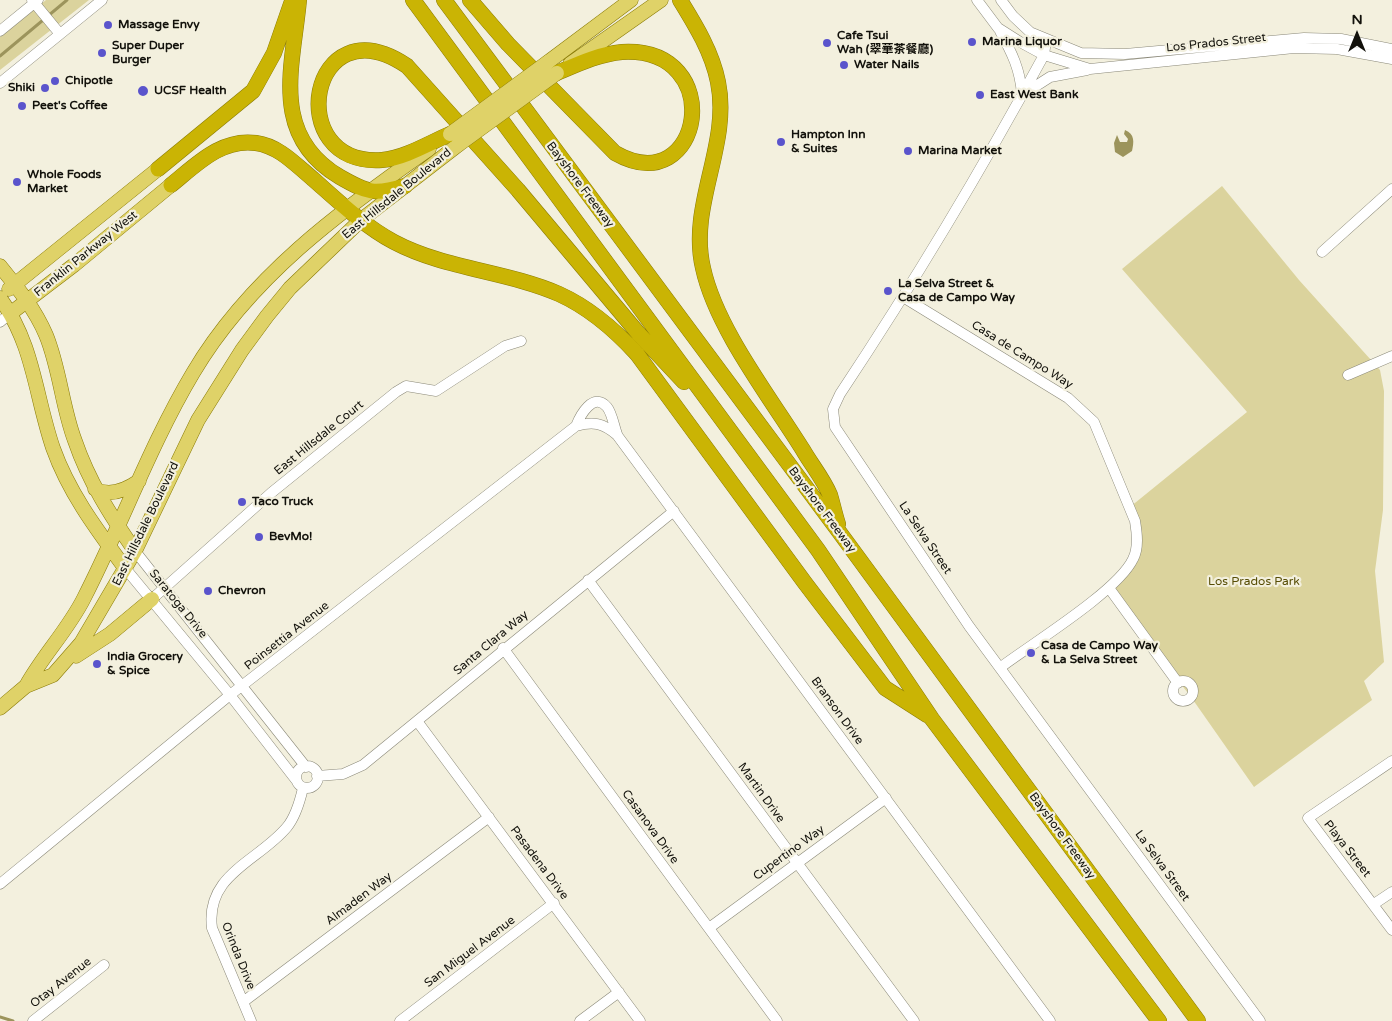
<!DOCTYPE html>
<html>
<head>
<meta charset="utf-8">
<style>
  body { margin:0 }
  #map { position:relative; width:1392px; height:1021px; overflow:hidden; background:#f3f0de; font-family:"Varela Round",sans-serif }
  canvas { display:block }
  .north { position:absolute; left:1332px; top:10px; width:50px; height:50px; -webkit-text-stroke:4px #f3f0de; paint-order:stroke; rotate:0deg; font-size:14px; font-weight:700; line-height:20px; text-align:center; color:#12110b }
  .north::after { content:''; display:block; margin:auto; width:18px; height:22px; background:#12110b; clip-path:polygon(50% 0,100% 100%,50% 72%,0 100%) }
</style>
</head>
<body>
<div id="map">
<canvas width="1392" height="1021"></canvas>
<div class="north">N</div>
</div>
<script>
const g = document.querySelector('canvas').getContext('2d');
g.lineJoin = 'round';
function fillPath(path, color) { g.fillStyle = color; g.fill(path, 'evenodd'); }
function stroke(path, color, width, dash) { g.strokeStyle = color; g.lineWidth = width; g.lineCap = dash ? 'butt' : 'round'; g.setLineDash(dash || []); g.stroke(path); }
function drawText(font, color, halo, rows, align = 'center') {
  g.font = font + ' "Varela Round","Noto Sans SC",sans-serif'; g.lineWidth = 4.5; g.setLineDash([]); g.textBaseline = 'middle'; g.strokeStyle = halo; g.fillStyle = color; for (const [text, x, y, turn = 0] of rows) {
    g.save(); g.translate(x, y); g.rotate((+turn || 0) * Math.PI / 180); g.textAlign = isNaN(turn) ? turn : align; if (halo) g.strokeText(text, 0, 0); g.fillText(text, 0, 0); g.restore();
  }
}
fillPath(new Path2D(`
  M 46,0 L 89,0 L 0,70 L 0,37 Z
  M 1222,186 L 1299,280 L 1380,370 L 1384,391 L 1383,510 L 1375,571 L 1384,662 L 1364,681 L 1372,700 L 1254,787 L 1191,697 L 1107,589 L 1136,557 L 1130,507 L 1247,412 L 1122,269 Z`), '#dbd39d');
fillPath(new Path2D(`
  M 1125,130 C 1135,134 1134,142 1132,151 L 1123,157 L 1115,152 L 1114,143 L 1117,135 L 1120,142 L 1127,142 L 1128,139 L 1124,134 Z`), '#9c945c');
stroke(new Path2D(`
  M 0,56 L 67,0
  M 0,1017 L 13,1021`), '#9c945c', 3);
const minor = new Path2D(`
  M 32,0 L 60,34
  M 977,0 L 998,28 L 1020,42 L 1044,55 L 1090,69 L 1294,48 L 1337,49 L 1392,59
  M 1001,0 L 1013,16 L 1030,32 L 1081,53 L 1125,54 L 1304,38 L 1341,39 L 1392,49
  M 0,31 L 38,0
  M 1000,31 C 1012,53 1020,69 1022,94
  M 1046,40 L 1044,55 C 981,171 913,284 840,394 L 833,409 L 835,427 L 969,626 L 1260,1021
  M 0,83 L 102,0
  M 1025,93 L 1050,77 L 1087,70
  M 1322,252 L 1392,189
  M 903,297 L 1068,398 L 1094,422 L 1135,521 C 1137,533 1139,548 1133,559 C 1118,591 1033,643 1001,667
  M 0,322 L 11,313
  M 1348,375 L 1392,356
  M 576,426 C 580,416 593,391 607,407 C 612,413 614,426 617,434
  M 135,551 L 306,767
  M 125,568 L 230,695 L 296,780
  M 588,580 L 914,1021
  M 1109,588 L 1178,683
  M 152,599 L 271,493 L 396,392 L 406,386 L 436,391 L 505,346 L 521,341
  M 503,648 L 777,1021
  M1173 691a10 10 0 1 1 20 0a10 10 0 1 1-20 0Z
  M 417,721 L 640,1021
  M 1392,761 L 1308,818 L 1392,930
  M296 777a11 11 0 1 1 22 0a11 11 0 1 1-22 0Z
  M 317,776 L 343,774 L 363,765 L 674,511
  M 0,884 L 230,695 L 576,426 C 593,421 603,423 617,435 L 1050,1021
  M 1374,904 L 1392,892
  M 709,928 L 886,798
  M 243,1002 L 489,817
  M 33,1021 L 104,965
  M 251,1021 L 212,928 C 205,874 259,861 287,827 C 296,816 300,801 303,788
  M 400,1021 L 554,903
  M 580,1021 L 619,992`);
const major = new Path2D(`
  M 548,62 L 631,0
  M 570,64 L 661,0
  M 0,266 C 17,287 35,309 46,335 C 60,369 62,407 75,441 C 89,482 111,516 135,551
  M 9,289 L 158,169
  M 0,298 C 34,345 35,395 53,448 C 69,493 97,530 125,568
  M 11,313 L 74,265 L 171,185
  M 95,489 C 110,497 126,490 139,481
  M 76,656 L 110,634 L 152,599
  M 26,686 C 43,655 68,630 84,598 C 122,524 150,445 193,373 C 249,278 340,211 429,149
  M 0,708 L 26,686 L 53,675 L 81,643 L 135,551 L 198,420 L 242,350 L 267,316 L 290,288 L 361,220 L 458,145`);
const highway = new Path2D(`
  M 299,0 C 293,66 269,135 340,177 C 368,193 374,195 405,186
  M 413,0 L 818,550 L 932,719 L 1159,1021
  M 444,0 L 840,533 L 1198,1021
  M 470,0 L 508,44 L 615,153 C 703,203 729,46 622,52 C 599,54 578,64 557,73
  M 680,0 C 696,26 712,52 718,82 C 731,145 688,205 703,268 C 716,328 770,397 803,450 C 811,464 824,480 830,495 C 833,505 835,515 838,524
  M 450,134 C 429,143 405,158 382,160 C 281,167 309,0 407,66 L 518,190 L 638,333 L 684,382
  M 158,169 L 253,91 L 274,53 L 291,4
  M 171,185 C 196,165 221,138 256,143 C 279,146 296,165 313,179 C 338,201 364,226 394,242 C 445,269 506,271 559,294 C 590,308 615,330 637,354 L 805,583 L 885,688 L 927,715`);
stroke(minor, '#8a8878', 11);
stroke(major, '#8a7b06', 15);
stroke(highway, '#8a7b06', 16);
stroke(minor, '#fff', 10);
stroke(major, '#dfd268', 14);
stroke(highway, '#cab404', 15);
const majorBridge = new Path2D(`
  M 450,134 L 548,62
  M 458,145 L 557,73`);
stroke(majorBridge, '#8a7b06', 15, []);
stroke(majorBridge, '#dfd268', 14);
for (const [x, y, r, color] of [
  [108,25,5,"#5a54cc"],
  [972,42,5,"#5a54cc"],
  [827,43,5,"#5a54cc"],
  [102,53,5,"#5a54cc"],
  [844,65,5,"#5a54cc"],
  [55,81,5,"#5a54cc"],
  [45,88,5,"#5a54cc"],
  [143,91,6,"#5a54cc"],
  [980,95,5,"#5a54cc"],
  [22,106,5,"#5a54cc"],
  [781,142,5,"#5a54cc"],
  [908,151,5,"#5a54cc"],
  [17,182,5,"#5a54cc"],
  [888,291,5,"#5a54cc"],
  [242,502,5,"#5a54cc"],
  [259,537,5,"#5a54cc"],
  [208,591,5,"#5a54cc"],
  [1031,653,5,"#5a54cc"],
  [97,664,5,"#5a54cc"]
]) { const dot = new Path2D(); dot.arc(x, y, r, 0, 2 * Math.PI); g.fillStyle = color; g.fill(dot); stroke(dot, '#f3f0de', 2); }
drawText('bold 12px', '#12110b', '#f3f0de', [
  ["Massage Envy",118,25],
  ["Cafe Tsui",837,36],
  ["Wah (翠華茶餐廳)",837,50],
  ["Marina Liquor",982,42],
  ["Super Duper",112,46],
  ["Burger",112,60],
  ["Water Nails",854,65],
  ["Chipotle",65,81],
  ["Shiki",35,88,"right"],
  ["UCSF Health",154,91],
  ["East West Bank",990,95],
  ["Peet's Coffee",32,106],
  ["Hampton Inn",791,135],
  ["& Suites",791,149],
  ["Marina Market",918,151],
  ["Whole Foods",27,175],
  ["Market",27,189],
  ["La Selva Street &",898,284],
  ["Casa de Campo Way",898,298],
  ["Taco Truck",252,502],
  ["BevMo!",269,537],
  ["Chevron",218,591],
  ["Casa de Campo Way",1041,646],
  ["& La Selva Street",1041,660],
  ["India Grocery",107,657],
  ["& Spice",107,671]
], 'left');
drawText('12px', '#12110b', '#f3f0de', [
  ["Los Prados Street",1216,43,-6],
  ["Bayshore Freeway",580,185,53],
  ["East Hillsdale Boulevard",397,194,-39],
  ["Franklin Parkway West",86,254,-39],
  ["Casa de Campo Way",1022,355,32],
  ["East Hillsdale Court",319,438,-39],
  ["Bayshore Freeway",822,510,53],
  ["East Hillsdale Boulevard",146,524,-64],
  ["La Selva Street",925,538,56],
  ["Saratoga Drive",178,604,51],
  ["Poinsettia Avenue",287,636,-38],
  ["Santa Clara Way",491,643,-40],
  ["Branson Drive",837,711,54],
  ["Martin Drive",761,793,54],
  ["Casanova Drive",650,827,54],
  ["Bayshore Freeway",1062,836,54],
  ["Playa Street",1347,849,52],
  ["Cupertino Way",789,853,-36],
  ["Pasadena Drive",539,863,53],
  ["La Selva Street",1162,866,54],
  ["Almaden Way",359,899,-37],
  ["San Miguel Avenue",470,952,-37],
  ["Orinda Drive",238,956,68],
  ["Otay Avenue",61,983,-38]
]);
drawText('12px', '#574d05', '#f3f0de', [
  ["Los Prados Park",1254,582]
]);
</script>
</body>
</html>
